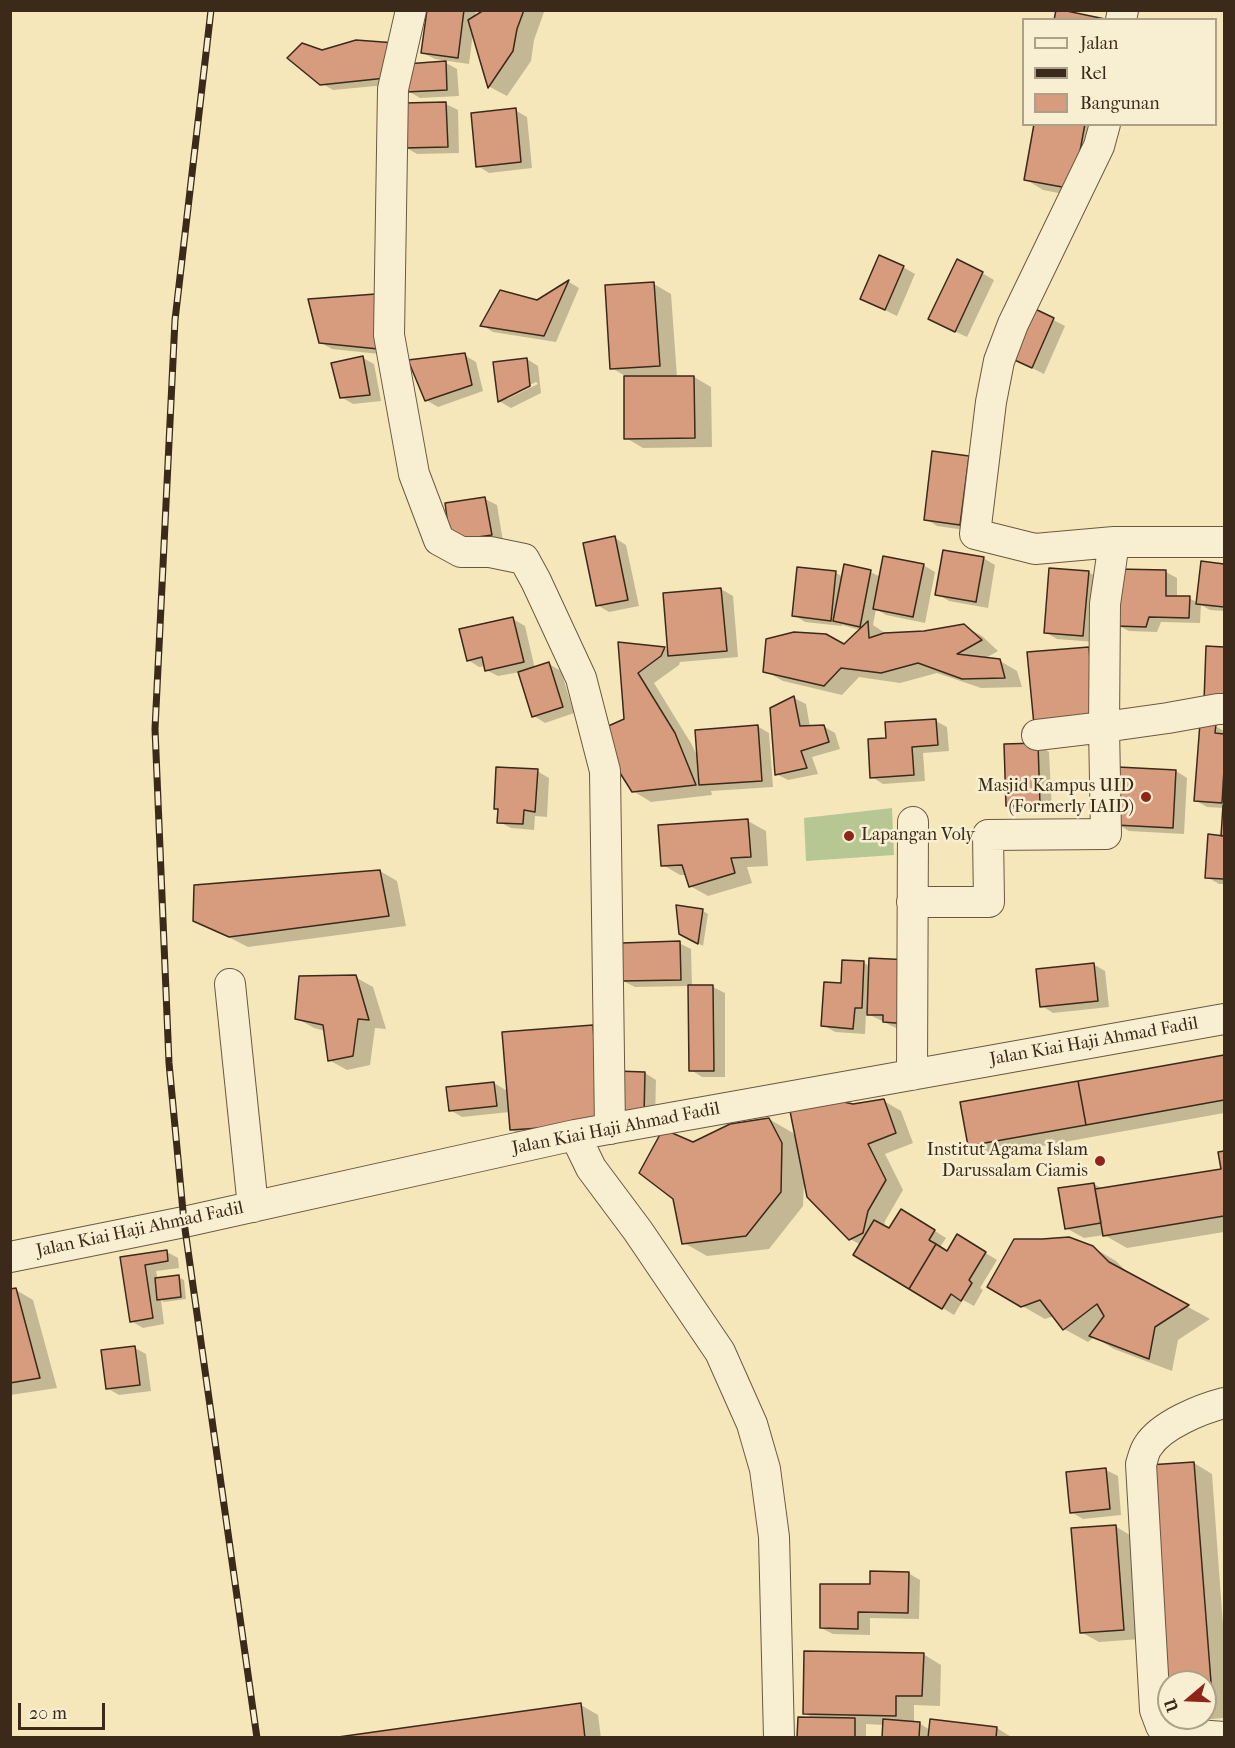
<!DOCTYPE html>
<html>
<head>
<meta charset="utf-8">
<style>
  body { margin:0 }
  #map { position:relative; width:1235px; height:1748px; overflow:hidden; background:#f5e7b9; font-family:"IM FELL French Canon",serif }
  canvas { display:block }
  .frame { position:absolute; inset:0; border:12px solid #3b2a1a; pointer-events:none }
  .legend { position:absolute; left:1022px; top:18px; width:195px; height:108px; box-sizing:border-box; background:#f8efd2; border:2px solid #aca088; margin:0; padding:8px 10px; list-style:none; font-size:18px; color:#3b2a1a }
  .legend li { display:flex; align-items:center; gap:12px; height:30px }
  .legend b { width:30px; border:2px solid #aca088 }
  .north { position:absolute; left:1157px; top:1670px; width:60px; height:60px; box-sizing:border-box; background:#f8efd2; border:2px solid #aca088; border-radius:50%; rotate:251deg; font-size:16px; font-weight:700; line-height:24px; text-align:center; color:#3b2a1a }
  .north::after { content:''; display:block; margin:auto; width:21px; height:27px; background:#8f2418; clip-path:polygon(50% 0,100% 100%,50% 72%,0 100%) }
  .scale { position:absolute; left:18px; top:1703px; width:87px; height:27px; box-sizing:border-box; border:3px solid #3b2a1a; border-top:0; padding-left:8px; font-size:18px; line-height:21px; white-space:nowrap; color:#3b2a1a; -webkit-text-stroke:4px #f8efd2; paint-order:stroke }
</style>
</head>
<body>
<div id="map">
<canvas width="1235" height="1748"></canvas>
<div class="frame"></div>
<ul class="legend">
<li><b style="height:8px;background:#f8efd2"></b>Jalan</li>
<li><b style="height:8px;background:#3b2a1a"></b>Rel</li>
<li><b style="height:16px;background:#d79b7d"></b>Bangunan</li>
</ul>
<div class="north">U</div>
<div class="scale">20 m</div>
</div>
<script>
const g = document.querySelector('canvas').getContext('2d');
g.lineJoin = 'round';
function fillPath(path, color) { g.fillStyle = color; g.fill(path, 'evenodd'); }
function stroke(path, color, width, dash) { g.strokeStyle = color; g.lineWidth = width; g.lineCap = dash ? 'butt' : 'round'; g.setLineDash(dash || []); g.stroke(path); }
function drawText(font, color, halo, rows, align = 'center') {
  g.font = font + ' "IM FELL French Canon",serif'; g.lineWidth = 5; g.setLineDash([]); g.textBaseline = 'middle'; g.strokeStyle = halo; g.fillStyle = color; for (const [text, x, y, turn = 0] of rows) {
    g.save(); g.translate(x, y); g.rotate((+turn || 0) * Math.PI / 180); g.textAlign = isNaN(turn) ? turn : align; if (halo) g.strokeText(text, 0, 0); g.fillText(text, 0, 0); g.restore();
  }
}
fillPath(new Path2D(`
  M 892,808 L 894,855 L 806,861 L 804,818 Z`), '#b7c793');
fillPath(new Path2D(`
  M 428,10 L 476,10 L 475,17 L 487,10 L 541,10 L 544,12 L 534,40 L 531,61 L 507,96 L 490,87 L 473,33 L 469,64 L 435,59 L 423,53 Z
  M 322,51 L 397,84 L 333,90 L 321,83 Z
  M 446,63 L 457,69 L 459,96 L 420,98 L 408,91 Z
  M 446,104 L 458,110 L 459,153 L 417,154 L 405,147 Z
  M 515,110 L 527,117 L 532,168 L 489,173 L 478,166 Z
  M 1036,124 L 1104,124 L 1090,199 L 1043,190 L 1025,179 Z
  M 903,267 L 915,274 L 897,316 L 862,299 Z
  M 982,273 L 994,280 L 967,337 L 941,325 Z
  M 569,282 L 579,288 L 556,342 L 493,332 L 482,325 L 537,301 Z
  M 654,284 L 671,294 L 677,377 L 694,377 L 711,387 L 712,447 L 643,448 L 626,438 L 625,376 L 612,368 Z
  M 310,301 L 389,355 L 332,349 L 320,342 Z
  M 1032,309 L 1065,326 L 1044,374 L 1010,357 Z
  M 464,355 L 476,362 L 483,391 L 438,407 L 426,400 Z
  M 363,358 L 374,364 L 381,401 L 353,404 L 341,397 Z
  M 527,359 L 538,366 L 541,393 L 511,408 L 499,401 ZM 536,382 L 538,384 L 507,399 L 507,396 Z
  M 934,453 L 969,457 L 981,464 L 972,531 L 937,526 L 926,519 Z
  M 485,499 L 497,505 L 503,541 L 463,547 Z
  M 615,538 L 626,545 L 639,606 L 609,612 L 597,605 Z
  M 983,558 L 995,565 L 988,608 L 949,601 L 937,594 Z
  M 1203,562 L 1224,565 L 1224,611 L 1210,610 L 1201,605 L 1200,623 L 1161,622 L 1157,632 L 1129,631 L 1117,625 L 1166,572 L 1177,578 L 1177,597 L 1189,598 L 1198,603 Z
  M 923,565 L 935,572 L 925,623 L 886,615 L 876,609 L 873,625 L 885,633 L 885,634 L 924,632 L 964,626 L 982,636 L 998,651 L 984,659 L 1000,661 L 1017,671 L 1022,687 L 981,688 L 937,673 L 900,683 L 859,677 L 842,695 L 783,681 L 765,671 L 844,646 L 860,630 L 842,625 L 842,626 L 805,622 L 794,615 L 836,573 L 843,577 L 870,572 L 881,577 Z
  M 1088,572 L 1100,579 L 1095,642 L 1057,639 L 1045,632 Z
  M 721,589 L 733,596 L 738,657 L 680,662 L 679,665 L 654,683 L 692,745 L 698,758 L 757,726 L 769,733 L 773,787 L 711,791 L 712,795 L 651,802 L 633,791 L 620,644 L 664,648 L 669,651 Z
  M 513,619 L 525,626 L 535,669 L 549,664 L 561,671 L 574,713 L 545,723 L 534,716 L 520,672 L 498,676 L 486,670 L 486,666 L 479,667 L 468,660 Z
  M 1208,648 L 1224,649 L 1224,707 Z
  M 794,698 L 806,704 L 810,727 L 823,726 L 835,733 L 840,749 L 812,757 L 818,774 L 788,780 L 776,774 Z
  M 936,721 L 947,727 L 949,751 L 923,753 L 925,781 L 883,784 L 872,777 L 887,739 Z
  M 1215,726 L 1224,731 L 1224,808 L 1207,807 L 1195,800 Z
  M 1038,745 L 1049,752 L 1052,811 L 1019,812 L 1007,805 Z
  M 537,771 L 549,778 L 547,817 L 535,816 L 534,830 L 511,828 L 499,822 L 500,810 L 495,808 Z
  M 1176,771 L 1187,778 L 1184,834 L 1129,831 L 1117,824 Z
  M 1224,811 L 1224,884 L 1219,884 L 1207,877 L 1222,838 Z
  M 748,821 L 766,831 L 768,866 L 747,867 L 752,883 L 708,896 L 690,886 L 687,875 L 680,875 L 663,865 L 660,826 Z
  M 380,871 L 397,881 L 406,926 L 248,947 L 195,920 Z
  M 703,911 L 708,914 L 703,946 L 680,933 Z
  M 679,943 L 691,949 L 692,987 L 713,987 L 725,993 L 725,1077 L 702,1077 L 691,1070 L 689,986 L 635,987 L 623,981 Z
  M 864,963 L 871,967 L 919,1029 L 896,1028 L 866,1013 L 865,1034 L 835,1032 L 823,1025 L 842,984 Z
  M 1093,964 L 1105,971 L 1109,1007 L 1053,1013 L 1042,1006 Z
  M 355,977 L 373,987 L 386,1029 L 375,1028 L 370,1065 L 347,1070 L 329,1060 L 325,1031 L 314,1028 L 296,1018 Z
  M 593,1027 L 610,1037 L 618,1072 L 645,1073 L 656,1080 L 655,1121 L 529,1140 L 512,1130 L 510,1112 L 462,1117 L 450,1110 L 494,1083 L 509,1092 Z
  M 1224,1056 L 1224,1113 L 987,1156 L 969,1145 L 962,1103 Z
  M 884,1101 L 901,1111 L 913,1143 L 885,1154 L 903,1190 L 885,1221 L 884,1227 L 889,1230 L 913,1217 L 946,1238 L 940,1247 L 948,1252 L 958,1236 L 997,1260 L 980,1288 L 983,1290 L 974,1306 L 963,1300 L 954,1315 L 855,1254 L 861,1245 L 850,1239 L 804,1182 L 803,1206 L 769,1249 L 707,1256 L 684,1243 L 693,1144 L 769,1119 L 793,1133 L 797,1142 L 853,1105 Z
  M 1224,1152 L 1224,1232 L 1127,1248 L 1104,1235 L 1084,1238 L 1066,1228 L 1094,1184 L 1103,1189 L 1222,1170 L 1220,1153 Z
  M 1092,1247 L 1116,1261 L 1130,1275 L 1210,1319 L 1178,1340 L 1172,1371 L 1114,1349 L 1094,1337 L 1088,1342 L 1064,1329 L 1054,1316 L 1045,1319 L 989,1287 Z
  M 167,1252 L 178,1258 L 179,1268 L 156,1271 L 158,1280 L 178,1277 L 184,1280 L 186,1299 L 164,1302 L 161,1300 L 164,1324 L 143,1328 L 131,1321 L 122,1258 Z
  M 10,1290 L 16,1290 L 33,1300 L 57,1388 L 10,1395 Z
  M 135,1348 L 146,1354 L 151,1391 L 119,1395 L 107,1388 Z
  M 1194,1463 L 1212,1474 L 1224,1639 L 1224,1718 L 1187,1721 L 1182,1718 L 1205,1718 L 1205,1682 L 1169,1682 Z
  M 1106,1470 L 1118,1476 L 1121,1515 L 1083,1519 L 1071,1512 Z
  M 1115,1526 L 1133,1537 L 1141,1639 L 1099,1642 L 1081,1632 Z
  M 908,1573 L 920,1580 L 919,1619 L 870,1618 L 870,1635 L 833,1634 L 821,1628 L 872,1586 Z
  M 923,1654 L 941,1665 L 940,1706 L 914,1705 L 914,1723 L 919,1723 L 930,1730 L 931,1721 L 997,1728 L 1013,1738 L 884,1738 L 884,1725 L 866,1724 L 866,1738 L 799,1738 L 814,1719 L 805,1713 Z
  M 581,1705 L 598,1715 L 601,1738 L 342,1738 Z`), '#0003');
const building = new Path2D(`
  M 427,10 L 464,10 L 458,58 L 421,53 Z
  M 484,10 L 524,10 L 517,29 L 513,51 L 488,88 L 468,20 Z
  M 1056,10 L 1062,10 L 1105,19 L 1054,20 Z
  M 356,40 L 396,43 L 386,78 L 320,85 L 287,58 L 302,43 L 322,50 Z
  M 446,61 L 447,90 L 406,92 L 405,64 Z
  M 446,102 L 448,147 L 404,148 L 403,103 Z
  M 516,108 L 521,162 L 476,167 L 471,113 Z
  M 1034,124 L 1085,124 L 1073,189 L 1024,180 Z
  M 879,255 L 904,266 L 885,310 L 860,299 Z
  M 957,259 L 983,272 L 955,332 L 928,319 Z
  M 569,280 L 544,336 L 480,326 L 500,290 L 537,300 Z
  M 654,282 L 660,366 L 610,369 L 605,285 Z
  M 376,294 L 378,349 L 319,343 L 308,299 Z
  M 1031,307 L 1054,318 L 1032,368 L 1008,357 Z
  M 465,353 L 472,385 L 425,401 L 408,360 Z
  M 363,356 L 370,395 L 340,398 L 331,363 Z
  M 527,358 L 530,386 L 498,402 L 493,362 Z
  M 624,376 L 694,376 L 695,438 L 624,439 Z
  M 932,451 L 969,456 L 960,525 L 924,520 Z
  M 485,497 L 492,535 L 450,541 L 445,503 Z
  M 615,536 L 628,600 L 596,606 L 583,543 Z
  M 943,550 L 984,557 L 976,602 L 935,595 Z
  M 883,556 L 924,564 L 913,617 L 873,609 Z
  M 1201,561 L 1224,564 L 1224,607 L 1196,604 Z
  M 844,564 L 871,570 L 860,627 L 833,621 Z
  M 797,567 L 836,571 L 831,621 L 792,616 Z
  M 1049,568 L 1089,571 L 1083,636 L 1044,633 Z
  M 1117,569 L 1166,570 L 1166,596 L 1190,596 L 1189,618 L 1149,617 L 1146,627 L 1116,626 Z
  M 721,588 L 727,651 L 668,656 L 663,593 Z
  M 513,617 L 524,662 L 485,671 L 482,657 L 467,661 L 459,629 Z
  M 868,621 L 869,638 L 884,633 L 924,631 L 964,624 L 982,640 L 957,654 L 1000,659 L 1005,678 L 962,679 L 918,663 L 881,673 L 841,668 L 824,686 L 763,672 L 766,639 L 794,632 L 826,634 L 844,644 Z
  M 618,642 L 665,647 L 661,656 L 638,673 L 675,733 L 696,785 L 632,792 L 615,765 L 606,727 L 624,719 Z
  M 1206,646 L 1224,647 L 1224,702 L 1204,701 Z
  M 1089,647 L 1095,720 L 1034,725 L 1027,652 Z
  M 549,662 L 563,707 L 532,717 L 518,672 Z
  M 794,696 L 800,726 L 824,725 L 829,742 L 801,751 L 807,768 L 775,775 L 770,708 Z
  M 936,719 L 938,745 L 912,747 L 914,775 L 870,778 L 868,739 L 886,738 L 885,722 Z
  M 1200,723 L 1216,724 L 1215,733 L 1224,734 L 1224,769 L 1222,803 L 1194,801 Z
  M 758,725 L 762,781 L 699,785 L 695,730 Z
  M 1038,743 L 1040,805 L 1006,806 L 1004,744 Z
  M 496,767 L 538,769 L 535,812 L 524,810 L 523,824 L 497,823 L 498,809 L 494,809 Z
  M 1118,767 L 1176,770 L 1173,828 L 1115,825 Z
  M 1223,805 L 1224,805 L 1224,836 L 1221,836 Z
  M 748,819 L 751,857 L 731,858 L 735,873 L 689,887 L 682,865 L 661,866 L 658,825 Z
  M 1208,834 L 1224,836 L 1224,879 L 1205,878 Z
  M 380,870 L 389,916 L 229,937 L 193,921 L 194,885 Z
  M 676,905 L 703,909 L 698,944 L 679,934 Z
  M 680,941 L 681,980 L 622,981 L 621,943 Z
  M 869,958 L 911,960 L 908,1024 L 883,1022 L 883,1015 L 867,1015 Z
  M 842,960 L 864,961 L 862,1008 L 855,1008 L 853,1029 L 821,1026 L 824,982 L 841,983 Z
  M 1094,963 L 1098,1001 L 1040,1007 L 1036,969 Z
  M 356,975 L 369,1020 L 358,1019 L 353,1056 L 328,1061 L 323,1025 L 295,1019 L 299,976 Z
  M 688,985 L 713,985 L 714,1071 L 689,1071 Z
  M 593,1025 L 600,1124 L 510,1130 L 502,1032 Z
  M 1224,1055 L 1224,1100 L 1086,1125 L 1078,1081 Z
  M 616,1071 L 645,1072 L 644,1116 L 615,1115 Z
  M 1078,1081 L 1086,1125 L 968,1146 L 960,1102 Z
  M 494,1082 L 497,1106 L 449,1111 L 446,1087 Z
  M 884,1099 L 896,1133 L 868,1144 L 886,1180 L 868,1211 L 863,1233 L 849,1240 L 807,1197 L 790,1111 L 839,1101 L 853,1104 Z
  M 769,1118 L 782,1143 L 781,1192 L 746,1236 L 682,1244 L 673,1199 L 639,1173 L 663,1129 L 693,1142 L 730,1124 Z
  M 1224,1151 L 1224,1216 L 1103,1236 L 1095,1189 L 1221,1169 L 1218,1152 Z
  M 1094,1183 L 1101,1223 L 1065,1229 L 1058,1188 Z
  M 901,1209 L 935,1230 L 929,1240 L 936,1244 L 909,1289 L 853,1255 L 874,1220 L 889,1228 Z
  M 957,1234 L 986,1252 L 969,1280 L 972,1283 L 961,1301 L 951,1294 L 942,1309 L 909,1289 L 936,1244 L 947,1251 Z
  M 1069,1237 L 1093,1246 L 1109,1262 L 1189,1305 L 1155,1327 L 1149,1359 L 1089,1336 L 1104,1316 L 1097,1304 L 1063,1330 L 1040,1300 L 1021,1307 L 987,1287 L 1014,1239 L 1042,1239 Z
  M 167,1250 L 168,1261 L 145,1265 L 153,1318 L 130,1322 L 120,1257 Z
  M 179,1275 L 181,1297 L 157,1300 L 155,1278 Z
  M 16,1288 L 40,1378 L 10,1383 L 10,1289 Z
  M 135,1346 L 140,1385 L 106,1389 L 101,1350 Z
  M 1194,1462 L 1213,1708 L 1205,1708 L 1205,1682 L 1169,1682 L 1169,1711 L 1148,1465 Z
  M 1106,1468 L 1110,1509 L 1070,1513 L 1066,1472 Z
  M 1116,1525 L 1124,1630 L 1080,1633 L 1071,1528 Z
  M 870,1571 L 909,1572 L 908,1613 L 858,1612 L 858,1629 L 820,1628 L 820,1584 L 870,1584 Z
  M 804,1651 L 924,1653 L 922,1696 L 896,1696 L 896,1716 L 803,1714 Z
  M 581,1703 L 585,1738 L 331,1738 Z
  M 798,1717 L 855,1718 L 855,1738 L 797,1738 Z
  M 883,1719 L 920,1722 L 919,1738 L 882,1738 Z
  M 930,1719 L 997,1727 L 996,1738 L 928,1738 Z`);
fillPath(building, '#d79b7d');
stroke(building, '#3b2a1a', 1.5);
const minor = new Path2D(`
  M 411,10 L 393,89 L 389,335 L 414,474 L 439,540 L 461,552 L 490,552 L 524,559 L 536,581 L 581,678 L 605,771 L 610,1129
  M 1121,20 L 1123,10
  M 1105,124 L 1099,146 L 1013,324 L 999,361 L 991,402 L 975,534 L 1035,549 L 1114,542 L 1224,542
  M 1114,542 L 1105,604 L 1104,727 L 1168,718 L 1218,709 L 1224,709
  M 912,902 L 989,902 L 988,835 L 1106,834 L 1104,727 L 1037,735
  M 230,984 L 253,1207
  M 912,1075 L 913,822
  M 575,1135 L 591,1168 L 638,1231 L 720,1352 L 752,1424 L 765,1469 L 774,1537 L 779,1738
  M 10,1257 L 184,1222 L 575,1135 L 1224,1019
  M 1224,1403 C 1201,1409 1161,1425 1148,1446 C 1144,1451 1143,1459 1141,1464 L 1155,1710 L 1161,1726 L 1169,1733 L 1224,1737`);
stroke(minor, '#6a5942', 32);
stroke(minor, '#f8efd2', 30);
const rail = new Path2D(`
  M 211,10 L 175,320 L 155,729 L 169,1063 L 184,1222 L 257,1738`);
stroke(rail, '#3b2a1a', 7);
stroke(rail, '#f8efd2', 4.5, [14]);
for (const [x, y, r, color] of [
  [1146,797,6,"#8f2418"],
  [849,836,6,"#8f2418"],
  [1100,1161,6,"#8f2418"]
]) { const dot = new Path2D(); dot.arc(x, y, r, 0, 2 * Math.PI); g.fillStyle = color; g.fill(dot); stroke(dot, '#f8efd2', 2); }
drawText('18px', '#3b2a1a', '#f8efd2', [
  ["Masjid Kampus UID",1134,787],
  ["(Formerly IAID)",1134,808],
  ["Lapangan Voly",861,836,"left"],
  ["Institut Agama Islam",1088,1151],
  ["Darussalam Ciamis",1088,1172]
], 'right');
drawText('18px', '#3b2a1a', '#f8efd2', [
  ["Jalan Kiai Haji Ahmad Fadil",1094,1042,-10],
  ["Jalan Kiai Haji Ahmad Fadil",616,1129,-11],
  ["Jalan Kiai Haji Ahmad Fadil",140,1230,-12]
]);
</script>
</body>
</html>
